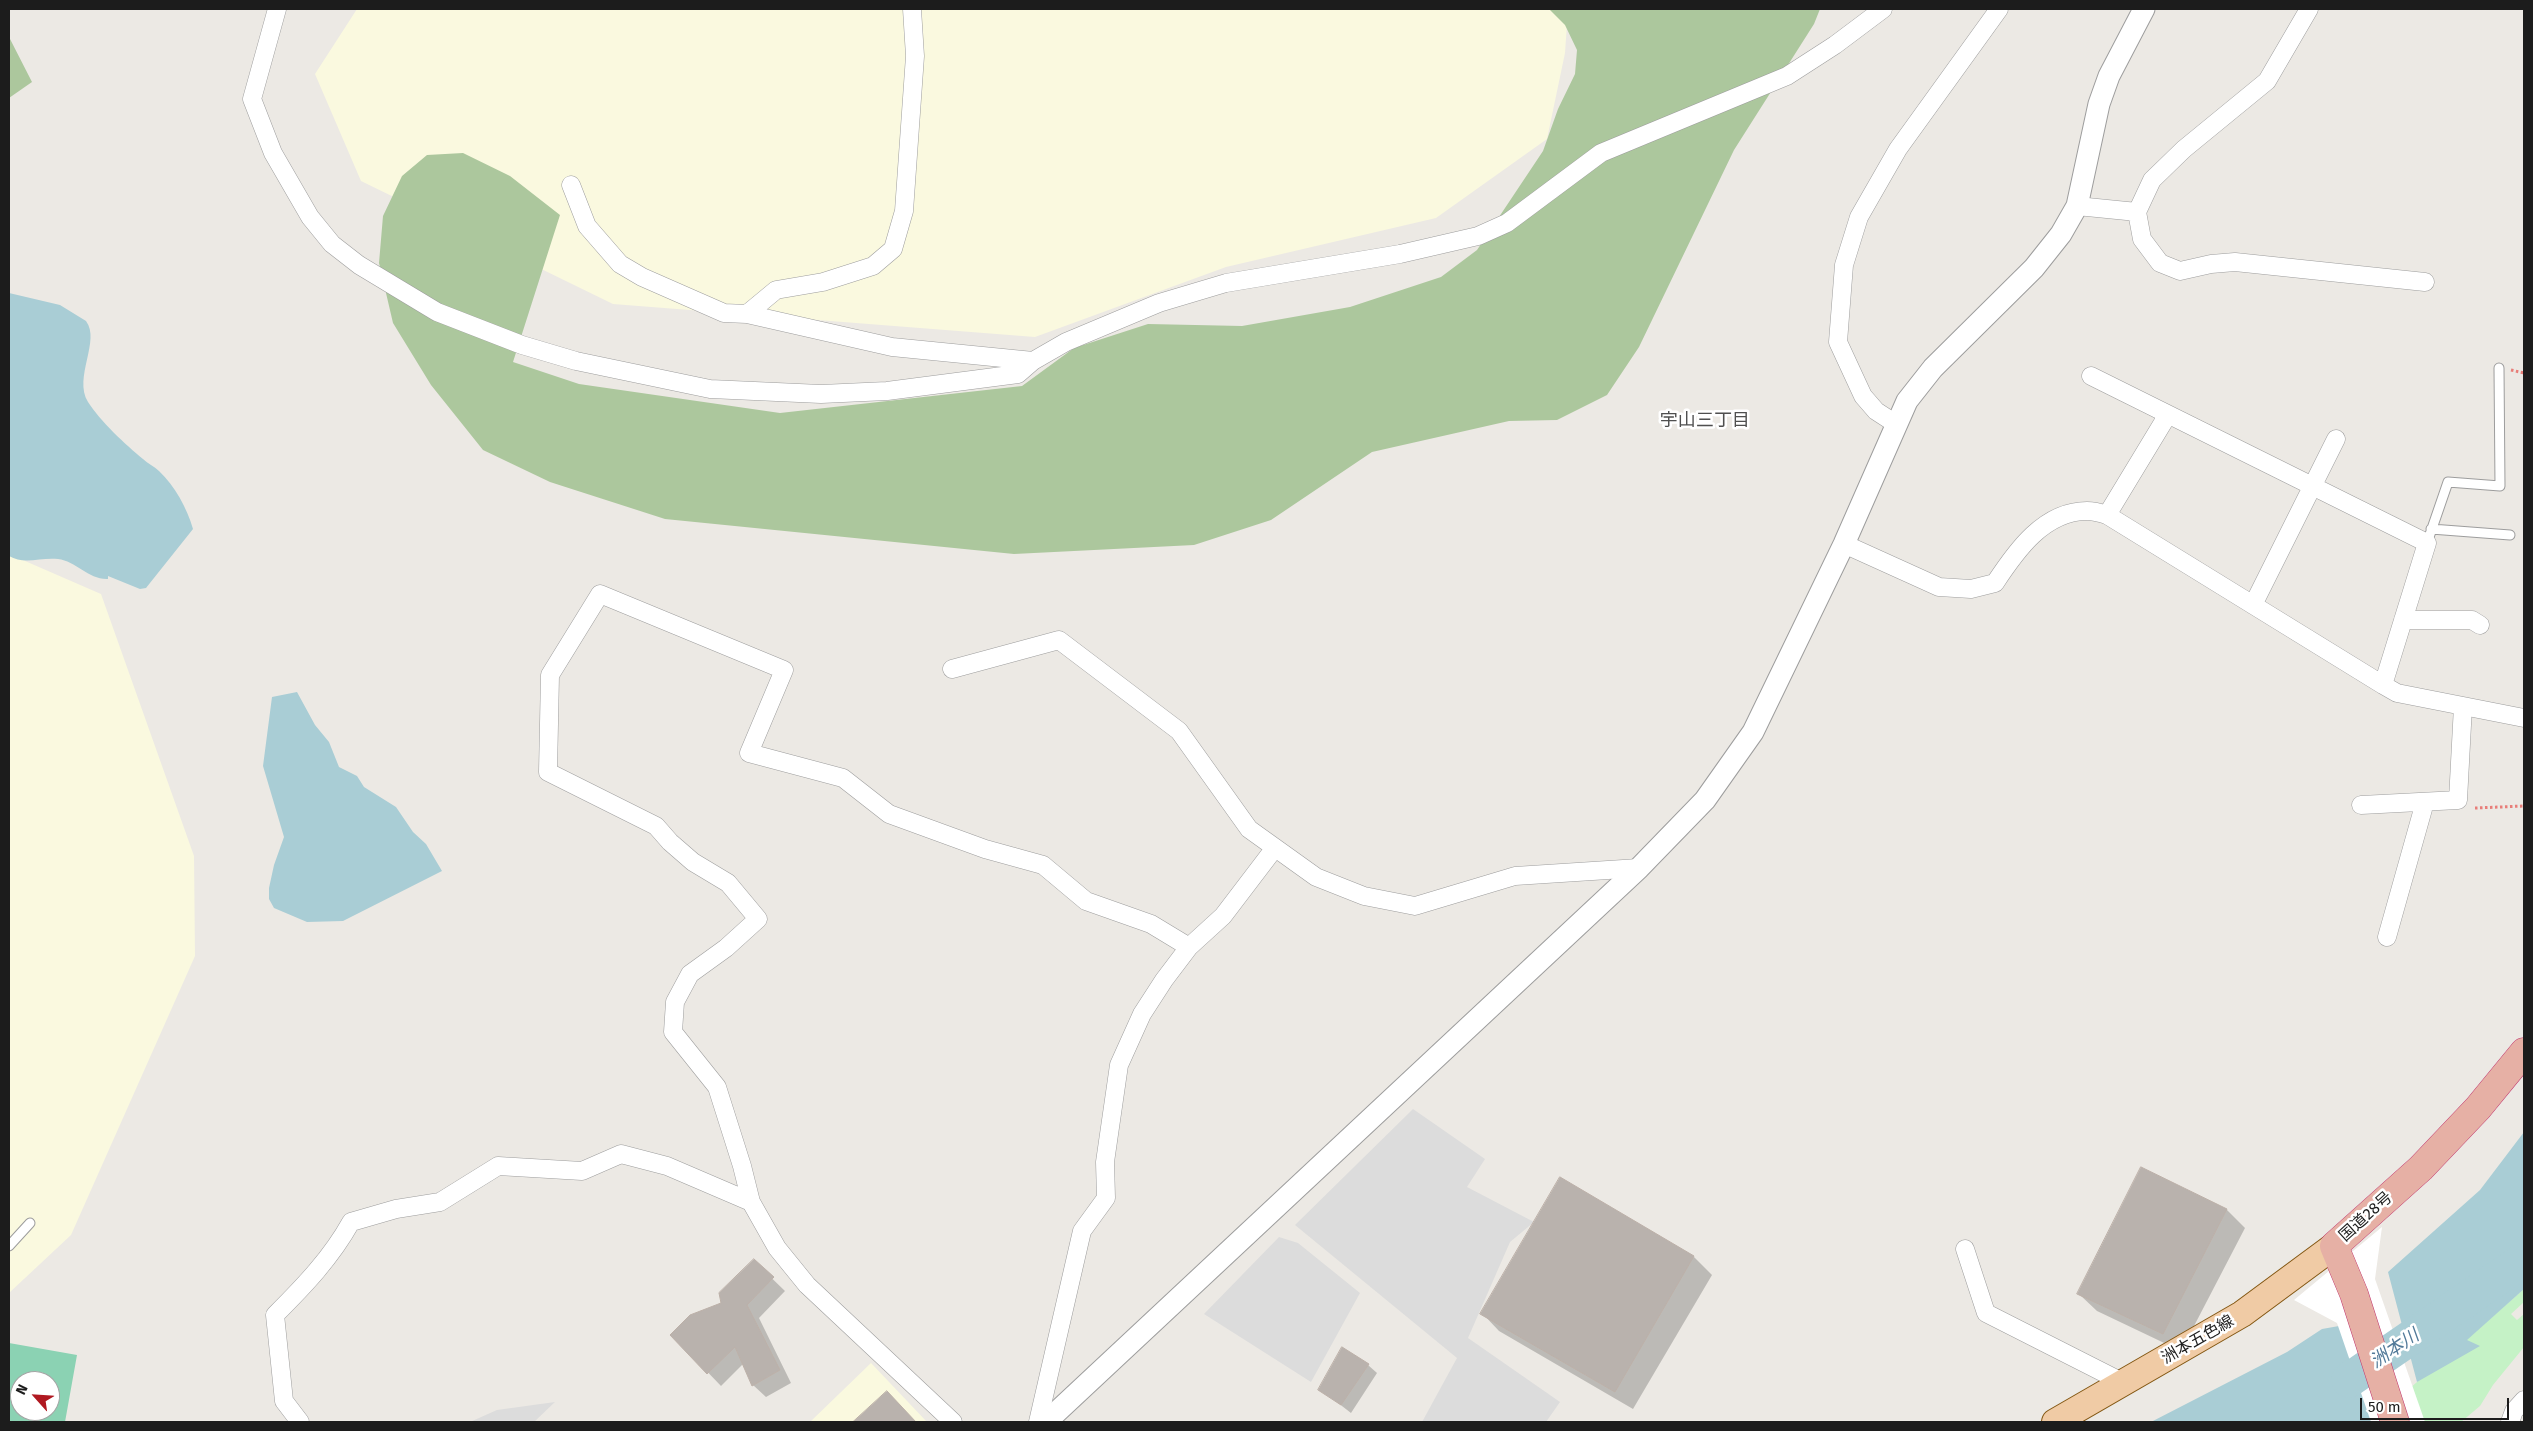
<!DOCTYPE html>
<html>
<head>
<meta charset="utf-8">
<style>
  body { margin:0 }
  #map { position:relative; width:2533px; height:1431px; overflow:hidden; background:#ece9e4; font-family:"Fira Sans",sans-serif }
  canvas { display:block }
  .frame { position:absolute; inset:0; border:10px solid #1c1c1c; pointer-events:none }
  .north { position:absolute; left:10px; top:1371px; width:50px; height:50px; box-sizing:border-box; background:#fff; border:1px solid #a4a4a4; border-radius:50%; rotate:296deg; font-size:14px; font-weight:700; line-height:20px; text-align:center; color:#1c1c1c }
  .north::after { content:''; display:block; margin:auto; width:18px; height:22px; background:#b01921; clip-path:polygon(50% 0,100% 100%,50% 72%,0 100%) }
  .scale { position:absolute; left:2360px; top:1398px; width:149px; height:22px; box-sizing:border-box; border:2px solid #1c1c1c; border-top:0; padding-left:6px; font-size:15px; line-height:18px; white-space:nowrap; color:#1c1c1c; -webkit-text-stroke:4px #fff; paint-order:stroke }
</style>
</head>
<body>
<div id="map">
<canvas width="2533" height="1431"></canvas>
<div class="frame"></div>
<div class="north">N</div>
<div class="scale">50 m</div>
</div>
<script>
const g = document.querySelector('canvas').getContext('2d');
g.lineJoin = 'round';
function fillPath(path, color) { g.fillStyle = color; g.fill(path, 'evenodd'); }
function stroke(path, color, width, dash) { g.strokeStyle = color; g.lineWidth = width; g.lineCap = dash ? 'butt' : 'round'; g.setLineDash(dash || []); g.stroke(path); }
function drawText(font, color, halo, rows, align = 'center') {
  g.font = font + ' "Fira Sans","Noto Sans JP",sans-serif'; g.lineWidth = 5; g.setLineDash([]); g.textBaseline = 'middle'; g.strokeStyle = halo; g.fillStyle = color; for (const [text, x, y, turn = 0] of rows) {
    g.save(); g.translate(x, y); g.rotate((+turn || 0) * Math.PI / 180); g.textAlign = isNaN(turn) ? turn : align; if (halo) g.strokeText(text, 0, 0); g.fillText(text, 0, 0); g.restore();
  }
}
fillPath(new Path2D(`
  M 357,9 L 1568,9 L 1565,53 L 1547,139 L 1436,218 L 1226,267 L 1035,337 L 613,304 L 361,181 L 315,74 Z
  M 9,554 L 101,594 L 194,856 L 195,956 L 71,1235 L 9,1293 Z
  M 871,1363 L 927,1422 L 810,1422 Z`), '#faf9df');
fillPath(new Path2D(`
  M 1549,9 L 1820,9 L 1814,24 L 1734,150 L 1639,347 L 1607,395 L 1557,420 L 1509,421 L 1372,452 L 1271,520 L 1194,545 L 1014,554 L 665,519 L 550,482 L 483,450 L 431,385 L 393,323 L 379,263 L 383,216 L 402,176 L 427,155 L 463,153 L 510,176 L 560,215 L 513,362 L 579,384 L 780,413 L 1022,386 L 1074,348 L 1148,324 L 1242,326 L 1350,307 L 1441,277 L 1477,250 L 1543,151 L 1558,109 L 1575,74 L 1577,50 L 1565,25 Z
  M 9,37 L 32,82 L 9,98 Z`), '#acc79d');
fillPath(new Path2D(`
  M 2524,1289 L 2524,1302 L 2511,1314 L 2517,1320 L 2524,1314 L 2524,1347 L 2493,1385 L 2480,1406 L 2461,1422 L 2371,1422 Z`), '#c5f2c6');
fillPath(new Path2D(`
  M 9,1343 L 77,1355 L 65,1422 L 9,1422 ZM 20,1381 L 50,1381 L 50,1411 L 20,1411 Z`), '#8bd2b3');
fillPath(new Path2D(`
  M 1413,1109 L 1485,1159 L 1467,1187 L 1534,1222 L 1510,1242 L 1468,1338 L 1560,1402 L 1546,1422 L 1422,1422 L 1457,1358 L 1295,1225 Z
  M 1279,1237 L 1298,1243 L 1360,1293 L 1311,1382 L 1204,1314 Z
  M 555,1402 L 534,1422 L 470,1422 L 497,1410 Z`), '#dcdcdc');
fillPath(new Path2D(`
  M 9,293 L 60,305 L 86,321 C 101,341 73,377 88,402 C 100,421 126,445 143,459 C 148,464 154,466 159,471 C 175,486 187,508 193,529 L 146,588 L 140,589 L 108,576 L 108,579 C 89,580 76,561 58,559 C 41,557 24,565 9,556 Z
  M 297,692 L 315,725 L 329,742 L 339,767 L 357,776 L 364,787 L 396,807 L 413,832 L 426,844 L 442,871 L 343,921 L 307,922 L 274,908 L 269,899 L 269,888 L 274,865 L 284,837 L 263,766 L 272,697 Z
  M 2524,1132 L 2524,1289 L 2467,1340 L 2480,1346 L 2417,1382 L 2388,1272 L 2480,1190 Z
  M 2356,1323 L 2384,1422 L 2151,1422 L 2287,1352 L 2322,1329 Z`), '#a9cdd5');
fillPath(new Path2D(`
  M 2382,1227 L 2375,1279 L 2425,1422 L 2371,1422 L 2337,1323 L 2294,1300 Z`), '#fff');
fillPath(new Path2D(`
  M 2142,1169 L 2227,1210 L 2245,1228 L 2181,1351 L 2097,1311 L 2079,1294 Z
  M 1694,1257 L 1712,1275 L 1633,1409 L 1499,1331 L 1482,1313 Z
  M 754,1261 L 785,1291 L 759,1318 L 791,1383 L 766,1397 L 753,1385 L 744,1363 L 721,1386 L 672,1335 L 723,1304 Z
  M 1368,1365 L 1377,1373 L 1351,1413 L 1320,1389 Z
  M 886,1392 L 915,1422 L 854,1422 Z`), '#0003');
stroke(new Path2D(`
  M 2349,1380 L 2524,1260`), '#a9cdd5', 35);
const building = new Path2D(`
  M 2141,1167 L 2227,1209 L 2163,1334 L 2077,1294 Z
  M 1560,1177 L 1694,1256 L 1615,1392 L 1480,1314 Z
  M 754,1259 L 774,1277 L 747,1305 L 780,1370 L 752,1386 L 735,1347 L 707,1374 L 670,1335 L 690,1315 L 721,1303 L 719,1293 Z
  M 1342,1347 L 1369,1364 L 1341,1405 L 1318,1390 Z
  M 887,1391 L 916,1422 L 853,1422 Z`);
fillPath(building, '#b9b2ad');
stroke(building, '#bcb0a8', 1);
const service = new Path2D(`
  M 2431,529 L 2510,535
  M 2427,543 L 2448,482 L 2500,486 L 2499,368
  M 9,1246 L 30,1223`);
const minor = new Path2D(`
  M 277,9 L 252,99 L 273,153 L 310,217 L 332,244 L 359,265 L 437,312 L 522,345 L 576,361 L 710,389 L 821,394 L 887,391 L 1018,374 L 1033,361 L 1066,342 L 1159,303 L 1226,283 L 1400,254 L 1478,236 L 1507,223 L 1601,153 L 1787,76 L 1835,45 L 1883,9
  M 2309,9 L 2267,81 L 2184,149 L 2152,180 L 2137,212 L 2142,239 L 2160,263 L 2180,271 L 2211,264 L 2235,262 L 2425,282
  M 571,185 L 587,226 L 620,264 L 642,277 L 724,313 L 747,314 L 892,347 L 1033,361
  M 2077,206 L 2137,212
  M 747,314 L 776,290 L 823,282 L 873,266 L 893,249 L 904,211 L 915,56 L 912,9
  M 1896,424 L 1876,411 L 1863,396 L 1838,342 L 1844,265 L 1859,217 L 1898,149 L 1999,9
  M 2107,515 L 2167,416
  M 1844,544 L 1939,587 L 1971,589 L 1995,583 C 2016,551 2044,511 2087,511 C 2093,511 2101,513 2107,515 L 2383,685 L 2427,543 L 2091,376
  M 2253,605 L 2336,439
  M 2403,620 L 2472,620 L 2480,625
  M 952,669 L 1059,640 L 1179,731 L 1249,829 L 1316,877 L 1364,896 L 1415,906 L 1515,876 L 1639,868
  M 2383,685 L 2397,693 L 2524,718
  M 2361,805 L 2458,800 L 2463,706
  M 2387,937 L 2425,802
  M 1965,1249 L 1986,1313 L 2124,1383
  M 300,1422 L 284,1401 L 275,1315 C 304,1286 331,1258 351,1222 L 396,1209 L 440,1202 L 498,1166 L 582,1171 L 621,1154 L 667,1166 L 751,1202
  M 953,1422 L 807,1285 L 777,1248 L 751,1202 L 742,1166 L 717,1087 L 673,1032 L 675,1002 L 690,974 L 726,948 L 758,919 L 728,883 L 693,862 L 670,842 L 656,826 L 548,772 L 550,675 L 600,594 L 784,670 L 749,753 L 843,778 L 889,814 L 985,849 L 1043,865 L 1086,901 L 1151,924 L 1189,947
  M 1038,1422 L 1082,1231 L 1106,1198 L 1105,1162 L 1119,1065 L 1142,1014 L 1164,980 L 1189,947 L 1223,916 L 1274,849
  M 2510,1422 L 2514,1411 L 2524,1400`);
const tertiary = new Path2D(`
  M 1046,1422 L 1639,868 L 1705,800 L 1753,732 L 1844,544 L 1907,401 L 1933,368 L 2034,268 L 2061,234 L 2077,206 L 2099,104 L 2109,76 L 2144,9`);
const primary = new Path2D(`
  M 2055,1422 L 2242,1314 L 2334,1246`);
const trunk = new Path2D(`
  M 2395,1422 L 2354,1294 L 2334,1246 L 2421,1168 L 2478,1108 L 2524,1052`);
stroke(service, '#9d9d9d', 11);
stroke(minor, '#9d9d9d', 19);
stroke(tertiary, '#9d9d9d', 23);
stroke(primary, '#835712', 28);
stroke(trunk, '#c13970', 29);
stroke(new Path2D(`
  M 2511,370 L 2524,373
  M 2475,808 L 2524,806`), '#e87e79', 3, [2.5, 2.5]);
stroke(service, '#fff', 9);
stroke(minor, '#fff', 18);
stroke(tertiary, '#fff', 21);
stroke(primary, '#f0cba5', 26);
stroke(trunk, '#e6b0a5', 28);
drawText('16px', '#1c1c1c', '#fff', [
  ["国道28号",2366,1217,-42],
  ["洲本五色線",2198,1340,-30]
]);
drawText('18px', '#4f4f4f', '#fff', [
  ["宇山三丁目",1705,421]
]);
drawText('italic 18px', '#527a99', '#fff', [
  ["洲本川",2395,1349,-34]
]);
</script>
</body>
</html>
